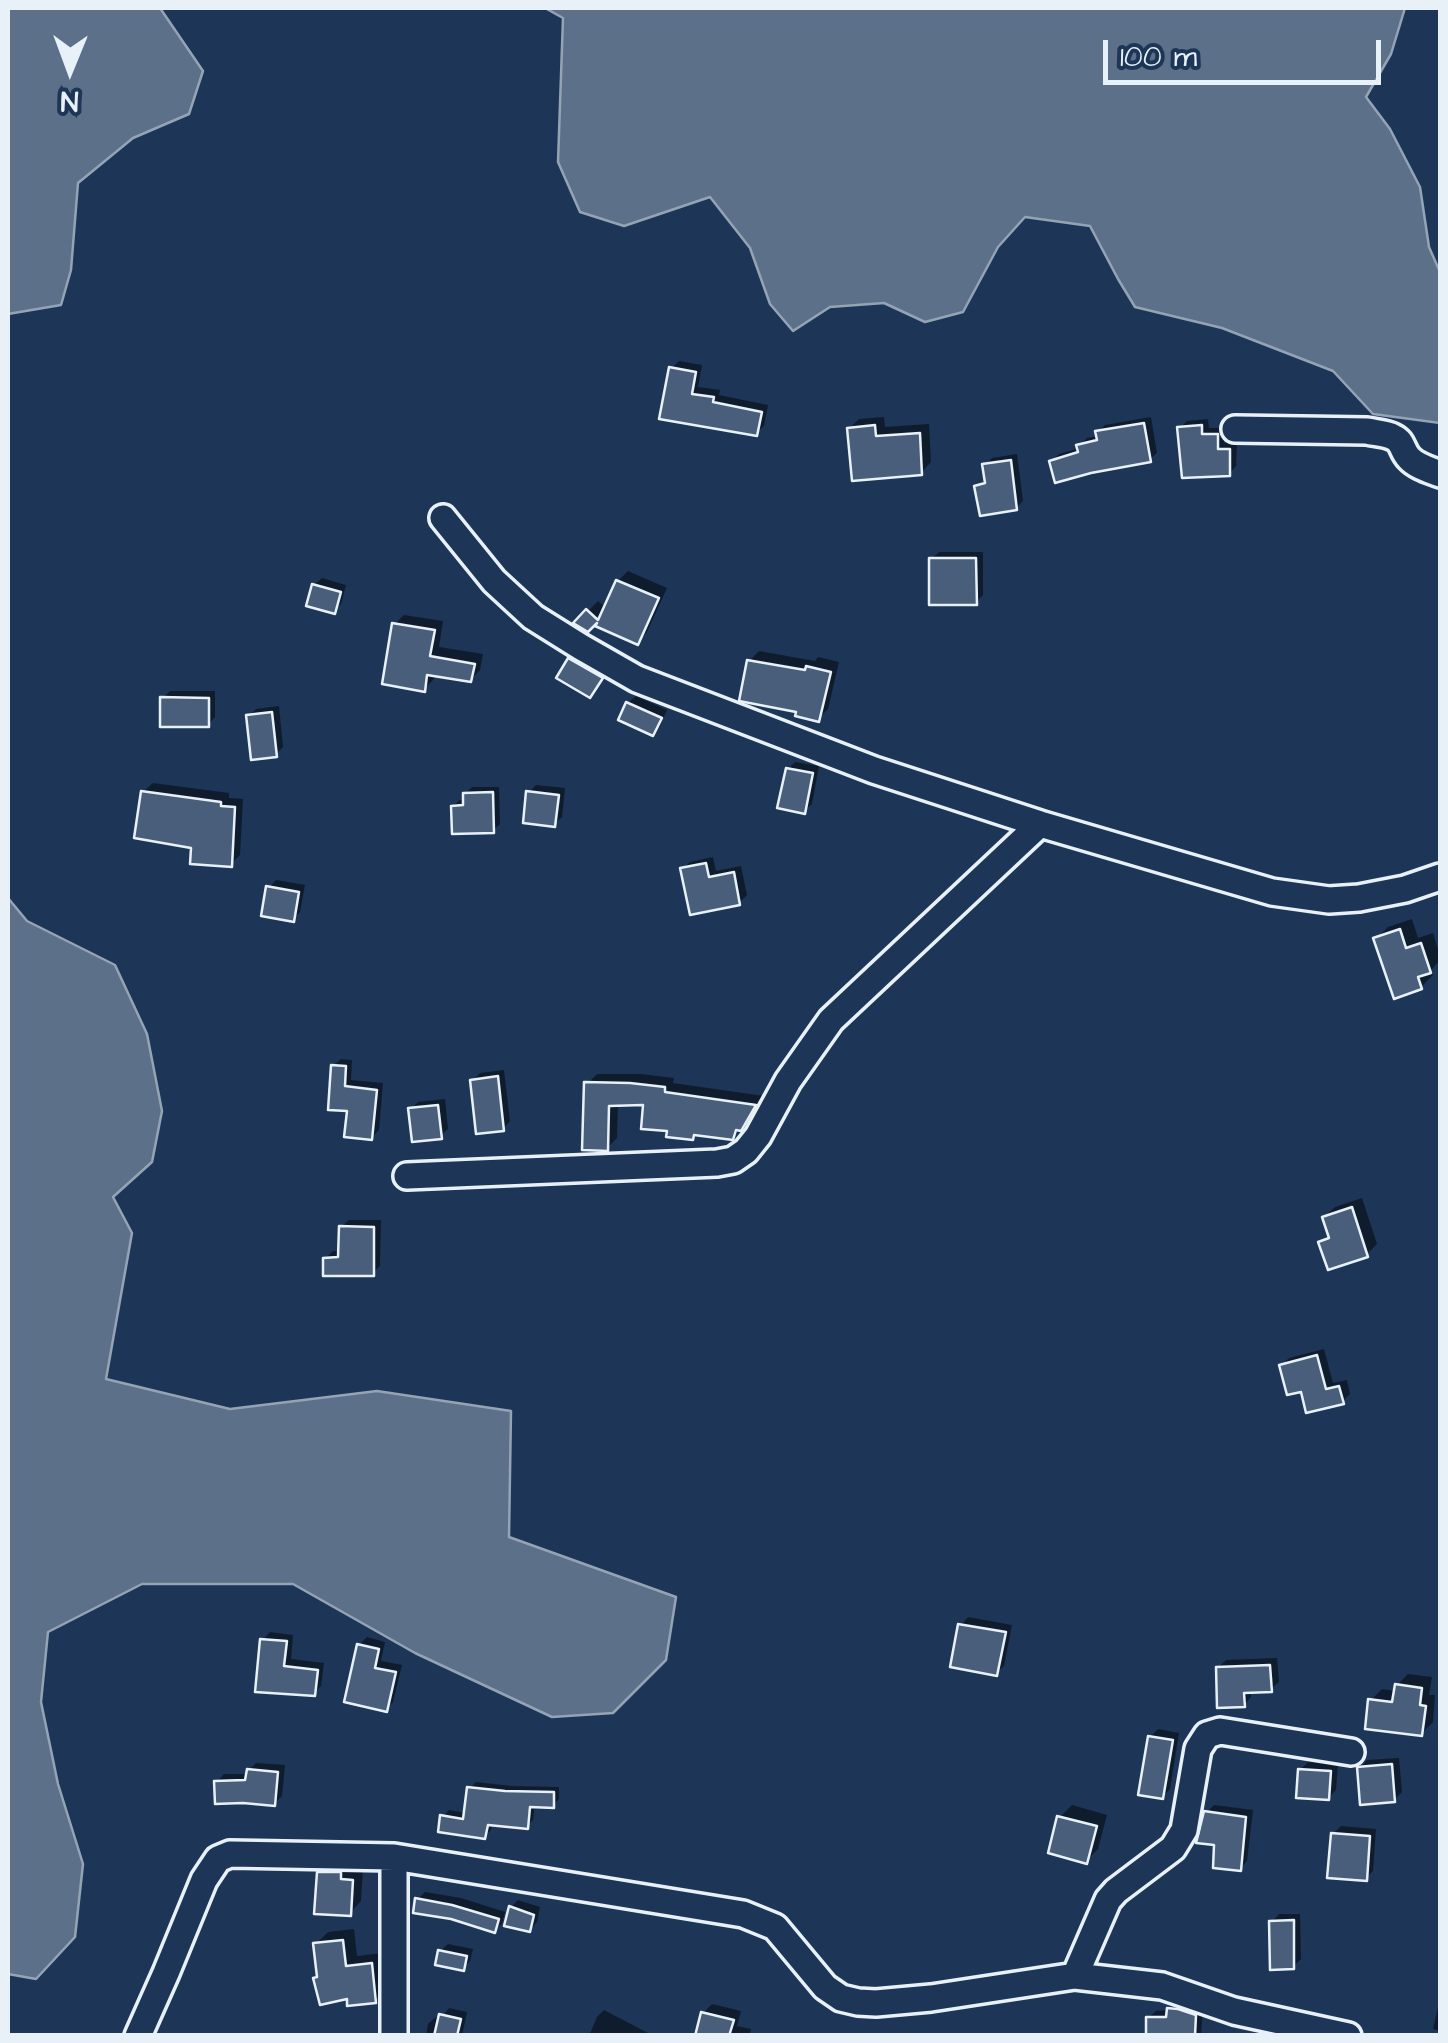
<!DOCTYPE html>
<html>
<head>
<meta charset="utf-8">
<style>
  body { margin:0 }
  #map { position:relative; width:1448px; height:2043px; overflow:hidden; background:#1d3557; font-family:"Architects Daughter",sans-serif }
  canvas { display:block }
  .frame { position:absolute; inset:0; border:10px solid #e8f1f8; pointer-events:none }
  .north { position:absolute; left:20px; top:20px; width:100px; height:100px; -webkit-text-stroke:8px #1d3557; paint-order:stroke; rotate:181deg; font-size:28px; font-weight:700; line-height:40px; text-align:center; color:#e8f1f8 }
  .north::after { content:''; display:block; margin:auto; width:35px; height:45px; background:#e8f1f8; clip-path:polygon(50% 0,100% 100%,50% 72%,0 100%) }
  .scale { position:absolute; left:1103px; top:40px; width:278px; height:45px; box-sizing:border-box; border:5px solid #e8f1f8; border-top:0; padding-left:12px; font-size:30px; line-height:35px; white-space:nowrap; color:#e8f1f8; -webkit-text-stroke:8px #1d3557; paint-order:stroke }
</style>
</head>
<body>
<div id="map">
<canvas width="1448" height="2043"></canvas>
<div class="frame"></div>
<div class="north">N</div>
<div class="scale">100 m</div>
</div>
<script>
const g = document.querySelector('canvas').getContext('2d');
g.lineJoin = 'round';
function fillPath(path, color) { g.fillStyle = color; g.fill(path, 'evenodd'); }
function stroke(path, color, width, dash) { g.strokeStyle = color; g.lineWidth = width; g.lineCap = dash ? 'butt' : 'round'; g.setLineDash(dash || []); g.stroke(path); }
const water = new Path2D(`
  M 8,8 L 160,8 L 203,71 L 189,114 L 133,138 L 78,183 L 71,270 L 61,305 L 8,314 Z
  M 545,8 L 1405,8 L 1391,54 L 1366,97 L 1390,129 L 1420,187 L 1429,247 L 1440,272 L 1440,423 L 1373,414 L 1333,371 L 1222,328 L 1135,307 L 1118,279 L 1090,226 L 1025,217 L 998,247 L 963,312 L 925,322 L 884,303 L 830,307 L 793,331 L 770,304 L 750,248 L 710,197 L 624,226 L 580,212 L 558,162 L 563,18 Z
  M 8,898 L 27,921 L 115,965 L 147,1034 L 162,1111 L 152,1162 L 113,1197 L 132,1233 L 106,1379 L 230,1409 L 377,1391 L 511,1411 L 509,1537 L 676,1597 L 666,1660 L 613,1713 L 552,1717 L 415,1653 L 293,1584 L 142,1584 L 48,1632 L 41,1702 L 58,1784 L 83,1864 L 75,1937 L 36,1979 L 8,1974 Z`);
fillPath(water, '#5d7089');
stroke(water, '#95a4b5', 2.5);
fillPath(new Path2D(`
  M 679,361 L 702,365 L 698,387 L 720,390 L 719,395 L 768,405 L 764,426 L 756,433 L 662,417 L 672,368 Z
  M 884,417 L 885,427 L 929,424 L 931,462 L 921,473 L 849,429 L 859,419 Z
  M 1151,417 L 1157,453 L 1149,460 L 1051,462 L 1059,454 L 1080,448 L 1079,446 L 1087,438 L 1098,436 L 1098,432 L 1105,425 Z
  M 1208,419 L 1209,428 L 1224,428 L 1224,443 L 1237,443 L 1236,466 L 1229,474 L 1180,428 L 1187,421 Z
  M 1017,454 L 1023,501 L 1016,508 L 977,487 L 987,479 L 985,465 L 992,458 Z
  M 939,552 L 983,552 L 983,595 L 976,602 L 931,559 Z
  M 628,571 L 667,588 L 647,632 L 637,642 L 603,614 L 588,629 L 577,622 L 598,601 L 606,608 L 618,581 Z
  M 322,578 L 346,585 L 341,604 L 334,611 L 314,585 Z
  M 404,615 L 443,621 L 439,647 L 483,654 L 480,670 L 470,680 L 435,673 L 434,679 L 424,689 L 394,625 Z
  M 759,651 L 815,661 L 818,657 L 839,662 L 828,709 L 818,719 L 799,710 L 749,661 Z
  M 578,652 L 608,670 L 590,695 L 570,660 Z
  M 170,691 L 215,691 L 215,717 L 208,725 L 163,698 Z
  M 636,696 L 667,710 L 660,726 L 652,733 L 628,703 Z
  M 279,706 L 283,747 L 276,754 L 249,716 L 256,709 Z
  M 795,762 L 819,766 L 812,804 L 804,811 L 788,769 Z
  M 153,783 L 229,793 L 229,798 L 243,799 L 240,855 L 231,864 L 193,846 L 143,792 Z
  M 536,785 L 565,788 L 562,817 L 554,824 L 529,792 Z
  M 472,787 L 499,787 L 500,824 L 493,830 L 453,806 L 460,800 L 465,800 L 465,794 Z
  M 713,857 L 716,871 L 741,866 L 747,895 L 739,903 L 682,869 L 690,862 Z
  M 276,880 L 305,885 L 300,912 L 293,919 L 269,888 Z
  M 1412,919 L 1418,938 L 1433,933 L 1440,956 L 1440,960 L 1431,970 L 1433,975 L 1421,987 L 1376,939 L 1388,927 Z
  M 341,1059 L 352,1060 L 351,1080 L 383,1083 L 379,1130 L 371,1138 L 350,1109 L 333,1066 Z
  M 504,1070 L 510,1121 L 503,1129 L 473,1080 L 480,1073 Z
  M 597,1074 L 641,1074 L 674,1078 L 673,1083 L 764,1096 L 751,1118 L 733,1137 L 697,1133 L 692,1138 L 670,1128 L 646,1103 L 618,1103 L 617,1138 L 607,1148 L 587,1084 Z
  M 445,1099 L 448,1129 L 440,1136 L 411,1109 L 418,1102 Z
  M 1362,1198 L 1377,1244 L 1367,1254 L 1321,1243 L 1330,1234 L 1324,1217 L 1335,1207 Z
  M 349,1220 L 381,1220 L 380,1266 L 373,1273 L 325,1259 L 333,1251 L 341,1251 L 341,1227 Z
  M 1324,1349 L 1333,1383 L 1347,1380 L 1350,1394 L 1342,1402 L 1302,1389 L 1282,1365 L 1289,1358 Z
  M 968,1617 L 1012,1625 L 1004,1666 L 996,1673 L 961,1625 Z
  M 270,1632 L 293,1635 L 291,1659 L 324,1663 L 321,1686 L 314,1693 L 258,1689 L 263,1640 Z
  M 367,1637 L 385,1642 L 381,1661 L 402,1665 L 393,1702 L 386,1709 L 359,1645 Z
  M 1277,1658 L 1279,1682 L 1271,1689 L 1251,1690 L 1251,1697 L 1244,1705 L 1218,1668 L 1226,1660 Z
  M 1408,1674 L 1432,1677 L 1429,1695 L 1435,1695 L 1433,1722 L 1422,1733 L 1371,1700 L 1382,1689 L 1396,1691 L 1397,1685 Z
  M 1158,1729 L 1179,1733 L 1170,1789 L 1163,1796 L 1150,1737 Z
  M 1399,1758 L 1402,1792 L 1394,1800 L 1360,1768 L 1367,1760 Z
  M 1308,1762 L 1338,1764 L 1336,1790 L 1328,1798 L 1300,1770 Z
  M 256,1763 L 285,1765 L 282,1796 L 274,1804 L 217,1782 L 224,1774 L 249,1774 L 249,1770 Z
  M 476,1782 L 512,1786 L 559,1787 L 559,1799 L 553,1805 L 535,1805 L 533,1820 L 527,1826 L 492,1823 L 491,1830 L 485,1836 L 443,1817 L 449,1810 L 466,1813 L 470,1788 Z
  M 1072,1805 L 1107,1815 L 1098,1849 L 1086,1861 L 1060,1817 Z
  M 1214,1805 L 1253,1810 L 1247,1861 L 1240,1868 L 1217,1843 L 1206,1813 Z
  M 1341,1826 L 1376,1829 L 1373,1871 L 1366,1878 L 1333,1834 Z
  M 332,1861 L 363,1869 L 361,1901 L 350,1913 L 320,1873 Z
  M 425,1892 L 461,1898 L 505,1912 L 502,1923 L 495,1930 L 418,1899 Z
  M 518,1900 L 540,1907 L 537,1922 L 530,1930 L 511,1907 Z
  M 1279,1914 L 1300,1914 L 1301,1959 L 1293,1967 L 1272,1922 Z
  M 354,1929 L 357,1956 L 383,1953 L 387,1988 L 375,2000 L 349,1996 L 316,1944 L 328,1932 Z
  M 448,1944 L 473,1949 L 470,1961 L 463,1968 L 440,1951 Z
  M 1440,1999 L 1440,2031 L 1433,2029 Z
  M 1177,2002 L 1203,2008 L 1201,2036 L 1149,2036 L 1148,2018 L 1156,2011 L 1168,2010 Z
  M 712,2004 L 741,2011 L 737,2026 L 751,2029 L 749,2036 L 697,2036 L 703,2013 Z
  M 449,2008 L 467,2012 L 462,2036 L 426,2036 L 428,2024 L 436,2017 L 441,2018 Z
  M 604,2010 L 648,2033 L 647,2036 L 589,2036 L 597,2017 Z`), '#0007');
const building = new Path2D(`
  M 669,367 L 696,372 L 692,394 L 714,397 L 713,402 L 762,412 L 757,436 L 659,419 Z
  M 1144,423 L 1151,462 L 1091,473 L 1055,483 L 1049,461 L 1078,452 L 1076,445 L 1097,440 L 1095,431 Z
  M 875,425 L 876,436 L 920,433 L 922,475 L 852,481 L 847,428 Z
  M 1202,425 L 1202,434 L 1218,434 L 1218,449 L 1230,449 L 1230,476 L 1182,478 L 1177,427 Z
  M 1011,460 L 1017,510 L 980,516 L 974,486 L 985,483 L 982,464 Z
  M 929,558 L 976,558 L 977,605 L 929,605 Z
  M 616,580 L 659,598 L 638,645 L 595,626 L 597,623 L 588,632 L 573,623 L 586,609 L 598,620 Z
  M 312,584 L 341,592 L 335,614 L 306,606 Z
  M 392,623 L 435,630 L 430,656 L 475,664 L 471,682 L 427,675 L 425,692 L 382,684 Z
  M 568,658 L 603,678 L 590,698 L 556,678 Z
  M 747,660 L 805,670 L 806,666 L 831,672 L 819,722 L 795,716 L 796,712 L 739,701 Z
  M 160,697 L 209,698 L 209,727 L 160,727 Z
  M 626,702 L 662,718 L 653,736 L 618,720 Z
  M 272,712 L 277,757 L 251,760 L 246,715 Z
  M 786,768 L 813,773 L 805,814 L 777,808 Z
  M 141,791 L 221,802 L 221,806 L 235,807 L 232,867 L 190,864 L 191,848 L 134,838 Z
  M 526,791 L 559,795 L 555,827 L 523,823 Z
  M 493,792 L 494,833 L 452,834 L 451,806 L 463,805 L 463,793 Z
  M 706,863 L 709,877 L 734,872 L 740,905 L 690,915 L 680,868 Z
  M 266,886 L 299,892 L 294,922 L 261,916 Z
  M 1400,929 L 1406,948 L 1421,943 L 1431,973 L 1418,977 L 1422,989 L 1394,999 L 1373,938 Z
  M 331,1065 L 346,1066 L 345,1086 L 377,1090 L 372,1140 L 344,1137 L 347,1111 L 328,1110 Z
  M 498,1076 L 504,1131 L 476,1134 L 470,1080 Z
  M 584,1082 L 630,1083 L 665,1087 L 665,1092 L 756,1105 L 741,1131 L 736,1130 L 733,1140 L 694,1135 L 693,1140 L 666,1137 L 667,1131 L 641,1129 L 643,1105 L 609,1106 L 608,1151 L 582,1150 Z
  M 438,1105 L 442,1139 L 412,1142 L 408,1108 Z
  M 1352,1207 L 1368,1257 L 1328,1270 L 1318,1242 L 1329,1238 L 1322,1217 Z
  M 339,1226 L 374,1227 L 374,1276 L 323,1276 L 323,1258 L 338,1257 Z
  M 1317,1355 L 1326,1389 L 1339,1386 L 1344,1404 L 1306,1413 L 1301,1392 L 1287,1395 L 1279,1365 Z
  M 958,1624 L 1006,1632 L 997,1676 L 950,1667 Z
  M 260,1639 L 287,1641 L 284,1666 L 318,1670 L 315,1696 L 255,1692 Z
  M 357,1644 L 379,1649 L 375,1668 L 396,1672 L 387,1712 L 344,1702 Z
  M 1270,1665 L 1272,1692 L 1244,1693 L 1245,1707 L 1217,1708 L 1216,1667 Z
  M 1395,1684 L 1422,1688 L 1420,1705 L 1426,1706 L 1422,1736 L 1365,1729 L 1368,1699 L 1392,1702 Z
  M 1148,1736 L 1173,1740 L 1163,1799 L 1138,1795 Z
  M 1392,1764 L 1395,1802 L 1360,1805 L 1357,1767 Z
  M 247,1769 L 278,1772 L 275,1806 L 243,1803 L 215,1804 L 214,1781 L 245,1780 Z
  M 1298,1769 L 1331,1771 L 1329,1800 L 1296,1798 Z
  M 467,1787 L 505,1791 L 554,1792 L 554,1808 L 530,1807 L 528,1829 L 488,1825 L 485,1839 L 438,1832 L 440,1815 L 463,1819 Z
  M 1204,1811 L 1246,1817 L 1241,1871 L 1213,1868 L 1214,1845 L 1196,1843 Z
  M 1057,1816 L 1097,1826 L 1087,1864 L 1048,1853 Z
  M 1331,1833 L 1370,1836 L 1367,1881 L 1327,1878 Z
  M 317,1872 L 341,1872 L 341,1879 L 353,1880 L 351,1916 L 314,1914 Z
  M 415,1898 L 452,1905 L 499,1919 L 495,1933 L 451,1919 L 413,1913 Z
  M 509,1906 L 534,1915 L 530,1932 L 504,1926 Z
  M 1294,1920 L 1294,1969 L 1270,1970 L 1269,1921 Z
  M 343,1940 L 346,1966 L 372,1963 L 376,2003 L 347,2006 L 347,1999 L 320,2005 L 313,1978 L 317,1977 L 313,1943 Z
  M 438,1950 L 467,1956 L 464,1971 L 435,1965 Z
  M 1167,2008 L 1178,2009 L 1196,2015 L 1195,2036 L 1146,2036 L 1146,2017 L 1166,2017 Z
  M 701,2012 L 734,2020 L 729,2036 L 695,2036 Z
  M 439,2014 L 461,2019 L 457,2036 L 434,2036 Z`);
fillPath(building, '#495e7a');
stroke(building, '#e8f1f8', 2.5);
const minor = new Path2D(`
  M 1235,429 L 1367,431 C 1375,433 1386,433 1393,437 C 1403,441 1402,451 1409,458 C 1416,466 1430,470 1440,474
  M 443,518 L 494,581 L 533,617 L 581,647 L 637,679 L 874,770 L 1040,824 L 1272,892 L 1329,900 L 1359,898 L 1405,889 L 1440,877
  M 407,1176 L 717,1163 L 733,1160 L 746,1151 L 758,1136 L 788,1081 L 831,1020 L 1040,824
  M 394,1857 L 394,2036
  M 1075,1976 L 1108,1900 L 1116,1891 L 1173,1848 L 1184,1830 L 1198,1749 L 1207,1735 L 1220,1731 L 1351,1752
  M 138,2036 L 166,1973 L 204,1880 L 218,1859 L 230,1854 L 394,1857 L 743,1914 L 775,1927 L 825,1987 L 841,1998 L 858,2002 L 876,2003 L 931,1998 L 1075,1976 L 1162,1986 L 1234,2011 L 1348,2036`);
stroke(minor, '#e8f1f8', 32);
stroke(minor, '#1d3557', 25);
</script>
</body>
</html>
